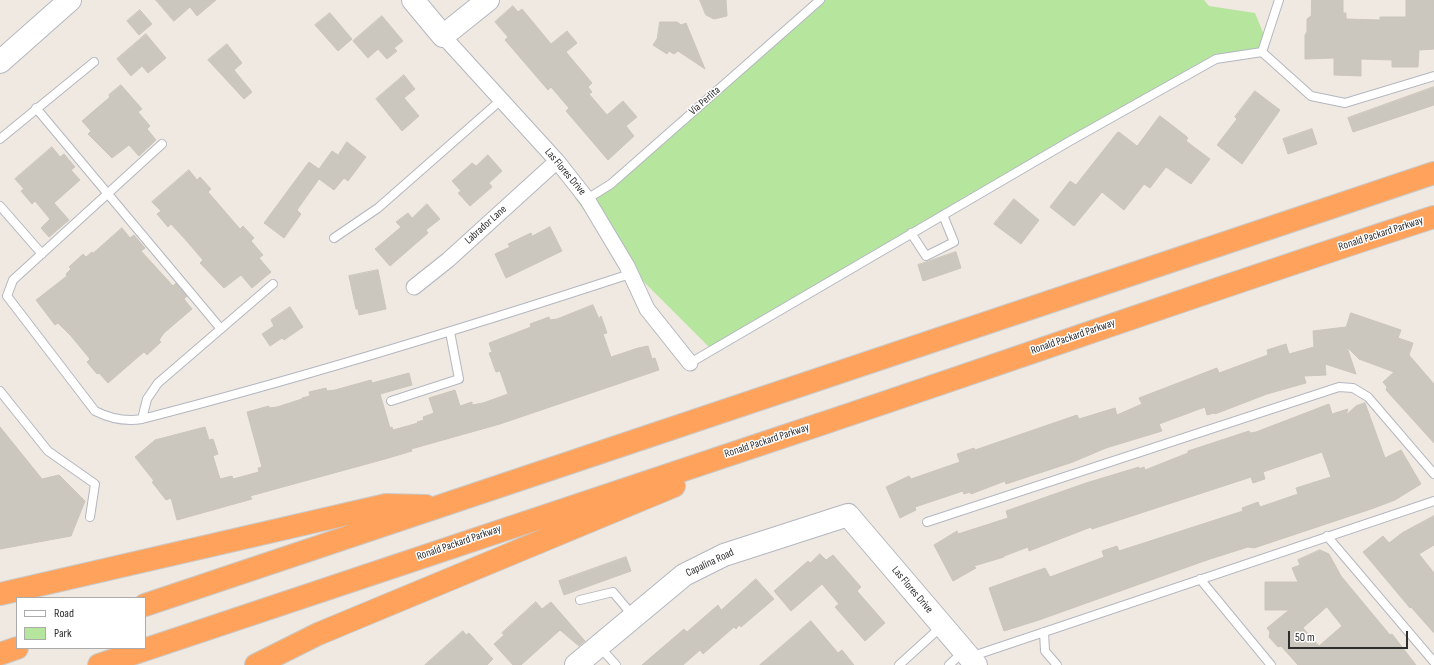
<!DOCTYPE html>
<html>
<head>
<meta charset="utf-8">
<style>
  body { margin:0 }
  #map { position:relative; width:1434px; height:665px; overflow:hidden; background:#efe9e1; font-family:"Sofia Sans Condensed",sans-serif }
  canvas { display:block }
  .legend { position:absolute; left:16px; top:597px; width:130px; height:52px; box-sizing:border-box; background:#fff; border:1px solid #ababab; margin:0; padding:5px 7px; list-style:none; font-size:12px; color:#2e2e2e }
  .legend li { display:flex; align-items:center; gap:8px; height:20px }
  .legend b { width:20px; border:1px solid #ababab }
  .scale { position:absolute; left:1288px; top:631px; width:120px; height:18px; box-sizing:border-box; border:2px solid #2e2e2e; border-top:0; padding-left:5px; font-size:12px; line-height:14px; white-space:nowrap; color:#2e2e2e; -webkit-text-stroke:3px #fff; paint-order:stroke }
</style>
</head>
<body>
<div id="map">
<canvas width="1434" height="665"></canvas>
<ul class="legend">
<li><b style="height:5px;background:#fff"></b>Road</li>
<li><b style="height:11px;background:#b6e59e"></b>Park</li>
</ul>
<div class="scale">50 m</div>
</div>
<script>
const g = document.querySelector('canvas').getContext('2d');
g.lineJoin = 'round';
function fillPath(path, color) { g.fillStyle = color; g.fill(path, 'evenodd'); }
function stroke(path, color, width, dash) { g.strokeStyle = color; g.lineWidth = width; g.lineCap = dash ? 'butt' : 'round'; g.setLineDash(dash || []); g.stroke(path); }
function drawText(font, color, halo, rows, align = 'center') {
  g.font = font + ' "Sofia Sans Condensed",sans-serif'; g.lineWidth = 3; g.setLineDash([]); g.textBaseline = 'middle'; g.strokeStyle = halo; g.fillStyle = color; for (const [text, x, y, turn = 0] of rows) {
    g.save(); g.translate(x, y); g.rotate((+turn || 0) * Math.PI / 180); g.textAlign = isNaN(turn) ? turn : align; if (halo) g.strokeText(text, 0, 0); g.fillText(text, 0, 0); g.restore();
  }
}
fillPath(new Path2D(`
  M 820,0 L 1204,0 L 1209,6 L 1255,13 L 1269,47 L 1216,59 L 712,350 L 613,251 L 575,198 L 611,184 Z`), '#b6e59e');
const building = new Path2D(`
  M 156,0 L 216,0 L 197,16 L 190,7 L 174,21 Z
  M 700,0 L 726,0 L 727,16 L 714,19 L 706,15 Z
  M 1312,0 L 1343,0 L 1343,13 L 1346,13 L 1346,19 L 1380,20 L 1380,17 L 1406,17 L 1406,0 L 1434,0 L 1434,49 L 1419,50 L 1418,67 L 1392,67 L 1392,60 L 1361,59 L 1361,76 L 1334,75 L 1334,58 L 1305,59 L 1305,35 L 1307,32 L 1307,19 L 1311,16 Z
  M 513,6 L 518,12 L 522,9 L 551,44 L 567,31 L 577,43 L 566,52 L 592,83 L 588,87 L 592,92 L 589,94 L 607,115 L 623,101 L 637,117 L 626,126 L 634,136 L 608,160 L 566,111 L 569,108 L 551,87 L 548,90 L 505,40 L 508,37 L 495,22 Z
  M 140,10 L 152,24 L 139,35 L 127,21 Z
  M 330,13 L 352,39 L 338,51 L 315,25 Z
  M 382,16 L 403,41 L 394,48 L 397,51 L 387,59 L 378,49 L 368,58 L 353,41 Z
  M 660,22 L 677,22 L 681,25 L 686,23 L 705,69 L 678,51 L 674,54 L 669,51 L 667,54 L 653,45 L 657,39 Z
  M 146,34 L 166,58 L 148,73 L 142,66 L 131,76 L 117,59 Z
  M 227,44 L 242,63 L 234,70 L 252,92 L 244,99 L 208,60 Z
  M 404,75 L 415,89 L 404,98 L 419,116 L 402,131 L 376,99 Z
  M 121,85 L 142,109 L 138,112 L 150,126 L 147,129 L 156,140 L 139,156 L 129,145 L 112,158 L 88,134 L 91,131 L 82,121 L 110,97 L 109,95 Z
  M 1434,87 L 1434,105 L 1353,132 L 1348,118 Z
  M 1255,91 L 1280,110 L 1242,164 L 1217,145 L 1237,119 L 1235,117 Z
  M 1160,116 L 1186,136 L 1188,138 L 1186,141 L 1210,159 L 1191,184 L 1166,167 L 1150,188 L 1144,184 L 1124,210 L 1102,192 L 1074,226 L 1050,207 L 1070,181 L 1076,185 L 1117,133 L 1119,132 L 1137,146 Z
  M 1312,129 L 1317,144 L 1288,154 L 1283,139 Z
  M 347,142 L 366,157 L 348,181 L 344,178 L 334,190 L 319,179 L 297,210 L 301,214 L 284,238 L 264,223 L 309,162 L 319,169 L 332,151 L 338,155 Z
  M 52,147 L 60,157 L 64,154 L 75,167 L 71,170 L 80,180 L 54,203 L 69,220 L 49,237 L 41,228 L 50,219 L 35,201 L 32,204 L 21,191 L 24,189 L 15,179 Z
  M 488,155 L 502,171 L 489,183 L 492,187 L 470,206 L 458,193 L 461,191 L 452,181 L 472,163 L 476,166 Z
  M 189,170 L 197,180 L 200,177 L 211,189 L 208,192 L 240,229 L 243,226 L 254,238 L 251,241 L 263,255 L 259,258 L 271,272 L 252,288 L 241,275 L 224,288 L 200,263 L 203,260 L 184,238 L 171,224 L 168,227 L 157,214 L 161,211 L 152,202 Z
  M 1014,199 L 1039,220 L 1021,244 L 994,224 Z
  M 427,204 L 440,219 L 426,230 L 428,233 L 390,266 L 375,249 L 401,227 L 396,222 L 408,213 L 412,218 Z
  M 550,227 L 562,251 L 506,278 L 495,254 L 510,247 L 508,244 L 531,233 L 532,236 Z
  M 122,228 L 130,238 L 134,235 L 145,248 L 141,251 L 173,286 L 176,283 L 187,296 L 184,299 L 192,309 L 164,333 L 159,340 L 161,342 L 147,355 L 144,352 L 138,357 L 108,383 L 99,373 L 97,374 L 87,362 L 90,359 L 71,336 L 58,323 L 55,325 L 36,300 L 67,276 L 66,274 L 71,269 L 69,267 L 83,254 L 86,257 L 92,252 L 93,253 Z
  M 956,252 L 961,268 L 923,281 L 918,265 Z
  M 378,270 L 386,309 L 359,315 L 358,309 L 356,309 L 349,276 Z
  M 593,305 L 599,319 L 601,316 L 607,333 L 603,334 L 611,357 L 638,348 L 648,346 L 652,359 L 655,358 L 659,370 L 500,424 L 411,449 L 412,451 L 385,459 L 250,496 L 252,499 L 177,520 L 171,498 L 166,500 L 152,482 L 154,481 L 135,457 L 155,440 L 205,427 L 209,440 L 213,439 L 218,454 L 213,456 L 220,479 L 232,476 L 233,479 L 259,472 L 258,468 L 262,467 L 247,412 L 269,406 L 269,408 L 277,407 L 302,399 L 302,398 L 310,396 L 309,392 L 326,388 L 327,391 L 335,390 L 371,380 L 372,383 L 409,373 L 412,385 L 380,394 L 390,428 L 392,427 L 393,430 L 418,423 L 417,422 L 424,420 L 423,417 L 434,413 L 429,398 L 455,390 L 460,406 L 472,402 L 472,405 L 483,403 L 508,394 L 500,371 L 496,372 L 489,353 L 492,352 L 489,343 L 531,327 L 530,324 L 549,317 L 550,320 L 557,319 Z
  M 290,307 L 303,327 L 284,340 L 282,338 L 270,346 L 262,334 L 274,326 L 271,320 Z
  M 1351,313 L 1401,330 L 1398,338 L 1413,343 L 1409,355 L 1434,384 L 1434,443 L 1386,390 L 1387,387 L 1383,382 L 1394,372 L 1359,359 L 1347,347 L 1356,374 L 1325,364 L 1326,375 L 1304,376 L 1306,383 L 1267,394 L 1215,414 L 1214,413 L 1207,415 L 1205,407 L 1159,424 L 1162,431 L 1106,448 L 1073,462 L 1006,484 L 1005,481 L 971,494 L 970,492 L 964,494 L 963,491 L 915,507 L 916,510 L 900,518 L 886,487 L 909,476 L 911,479 L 960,462 L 957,454 L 974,448 L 975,450 L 1077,415 L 1079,419 L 1115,408 L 1117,415 L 1142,404 L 1139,398 L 1217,368 L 1219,373 L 1268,355 L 1267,350 L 1286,344 L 1289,354 L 1314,347 L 1313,331 L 1346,327 Z
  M 1365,403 L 1385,458 L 1401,450 L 1421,484 L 1395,500 L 1374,508 L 1254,548 L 1248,547 L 1207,560 L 1039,620 L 1004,631 L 989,588 L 1045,568 L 1050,577 L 1104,557 L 1102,551 L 1117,546 L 1119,551 L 1243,511 L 1242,508 L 1258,502 L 1260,507 L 1298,494 L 1296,488 L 1331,477 L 1322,452 L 1263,472 L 1265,479 L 1253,483 L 1251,477 L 1248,478 L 1092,529 L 1091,527 L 1029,551 L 1028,547 L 1004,556 L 1004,557 L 974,566 L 976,568 L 953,581 L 934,545 L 957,531 L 958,534 L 1008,518 L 1006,511 L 1086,483 L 1139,467 L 1139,469 L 1144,467 L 1145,470 L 1188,453 L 1188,451 L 1249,431 L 1250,433 L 1256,432 L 1329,404 L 1332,414 L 1348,409 L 1346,415 L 1356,406 Z
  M 0,427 L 42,479 L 59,475 L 85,501 L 71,536 L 0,549 Z
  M 1434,516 L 1434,545 L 1419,554 L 1434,573 L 1434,633 L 1411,607 L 1410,608 L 1405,602 L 1363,552 L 1383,536 L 1389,543 L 1402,533 Z
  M 1320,550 L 1329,554 L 1341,576 L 1385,629 L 1390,635 L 1392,634 L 1416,665 L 1298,665 L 1281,646 L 1278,647 L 1269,637 L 1270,632 L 1267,628 L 1289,610 L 1265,610 L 1265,582 L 1298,582 L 1292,568 L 1300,565 L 1298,560 ZM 1327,607 L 1342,626 L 1319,646 L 1303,628 Z
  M 820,554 L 826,560 L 833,555 L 861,587 L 857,591 L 885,623 L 865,641 L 835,607 L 839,604 L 822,584 L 791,611 L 774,591 L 808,561 L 810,563 Z
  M 626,557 L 631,571 L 564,595 L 559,581 Z
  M 756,579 L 774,599 L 741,627 L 739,625 L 736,629 L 734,627 L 703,654 L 700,650 L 683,665 L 642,665 L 684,629 L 687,632 L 718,605 L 721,610 Z
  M 536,602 L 542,609 L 551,602 L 585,641 L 579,646 L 560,630 L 521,665 L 513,665 L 494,644 L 504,635 L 502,633 Z
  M 811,621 L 838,653 L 842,650 L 854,665 L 760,665 Z
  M 463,631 L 466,635 L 469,633 L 493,659 L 487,665 L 425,665 Z`);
fillPath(building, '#cbc7bf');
stroke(building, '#cbc5ba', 1);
const lane = new Path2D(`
  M 1262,52 L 1279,0
  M 36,108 L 221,329
  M 0,139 L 94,62
  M 162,144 L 13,280 L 7,296 L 95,411 C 111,419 125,422 142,419 L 147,399 L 158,383 L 273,284
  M 587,199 L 611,184 L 820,0
  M 0,206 L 42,254
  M 911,233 L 926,256 L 954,242 L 943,215
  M 334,238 L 378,208 L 501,100
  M 690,363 L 1070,141 L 1216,59 L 1262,52 L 1311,96 L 1345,103 L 1434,76
  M 0,391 L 48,451 L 95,484 L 90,517
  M 391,401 L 459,379 L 450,332
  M 142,419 C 306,377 468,327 630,274
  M 927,522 L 1339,387 L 1353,388 L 1368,397 L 1434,474
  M 1327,536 L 1434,662
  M 1200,579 L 1271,665
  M 580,600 L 613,592 L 633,616
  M 1044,632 L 1045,651 L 1057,665
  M 599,646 L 616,665
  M 970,657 L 1434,501
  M 899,665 L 942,626
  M 949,665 L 963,652`);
const street = new Path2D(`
  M 443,36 L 557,161 L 587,199 L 627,266 L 647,309 L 690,363
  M 414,287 L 448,260 L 557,161`);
const secondary = new Path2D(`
  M 413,0 L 443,36 L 488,0
  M 0,62 L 70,0
  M 576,665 L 684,575 L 724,555 L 848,515 L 976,665`);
const highway = new Path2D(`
  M 0,594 L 386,505 L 426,506
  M 145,605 L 1434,173
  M 0,654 L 17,648
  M 99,665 C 340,583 582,503 824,423 C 1027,355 1230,283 1434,217
  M 256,665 L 318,634 L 674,486`);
stroke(lane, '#b4b7c1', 10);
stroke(street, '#b4b7c1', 17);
stroke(secondary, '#b4b7c1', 24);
stroke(highway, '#c9c9c9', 24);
stroke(lane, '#fff', 8);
stroke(street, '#fff', 15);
stroke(secondary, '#fff', 22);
stroke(highway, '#ffa35c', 22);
drawText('11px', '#2e2e2e', '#fff', [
  ["Via Perlita",705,101,-41],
  ["Las Flores Drive",565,172,50],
  ["Labrador Lane",486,225,-42],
  ["Ronald Packard Parkway",1381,234,-18],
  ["Ronald Packard Parkway",1073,337,-19],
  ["Ronald Packard Parkway",767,441,-18],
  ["Ronald Packard Parkway",459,543,-19],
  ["Capalina Road",710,563,-25],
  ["Las Flores Drive",912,590,50]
]);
</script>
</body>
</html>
